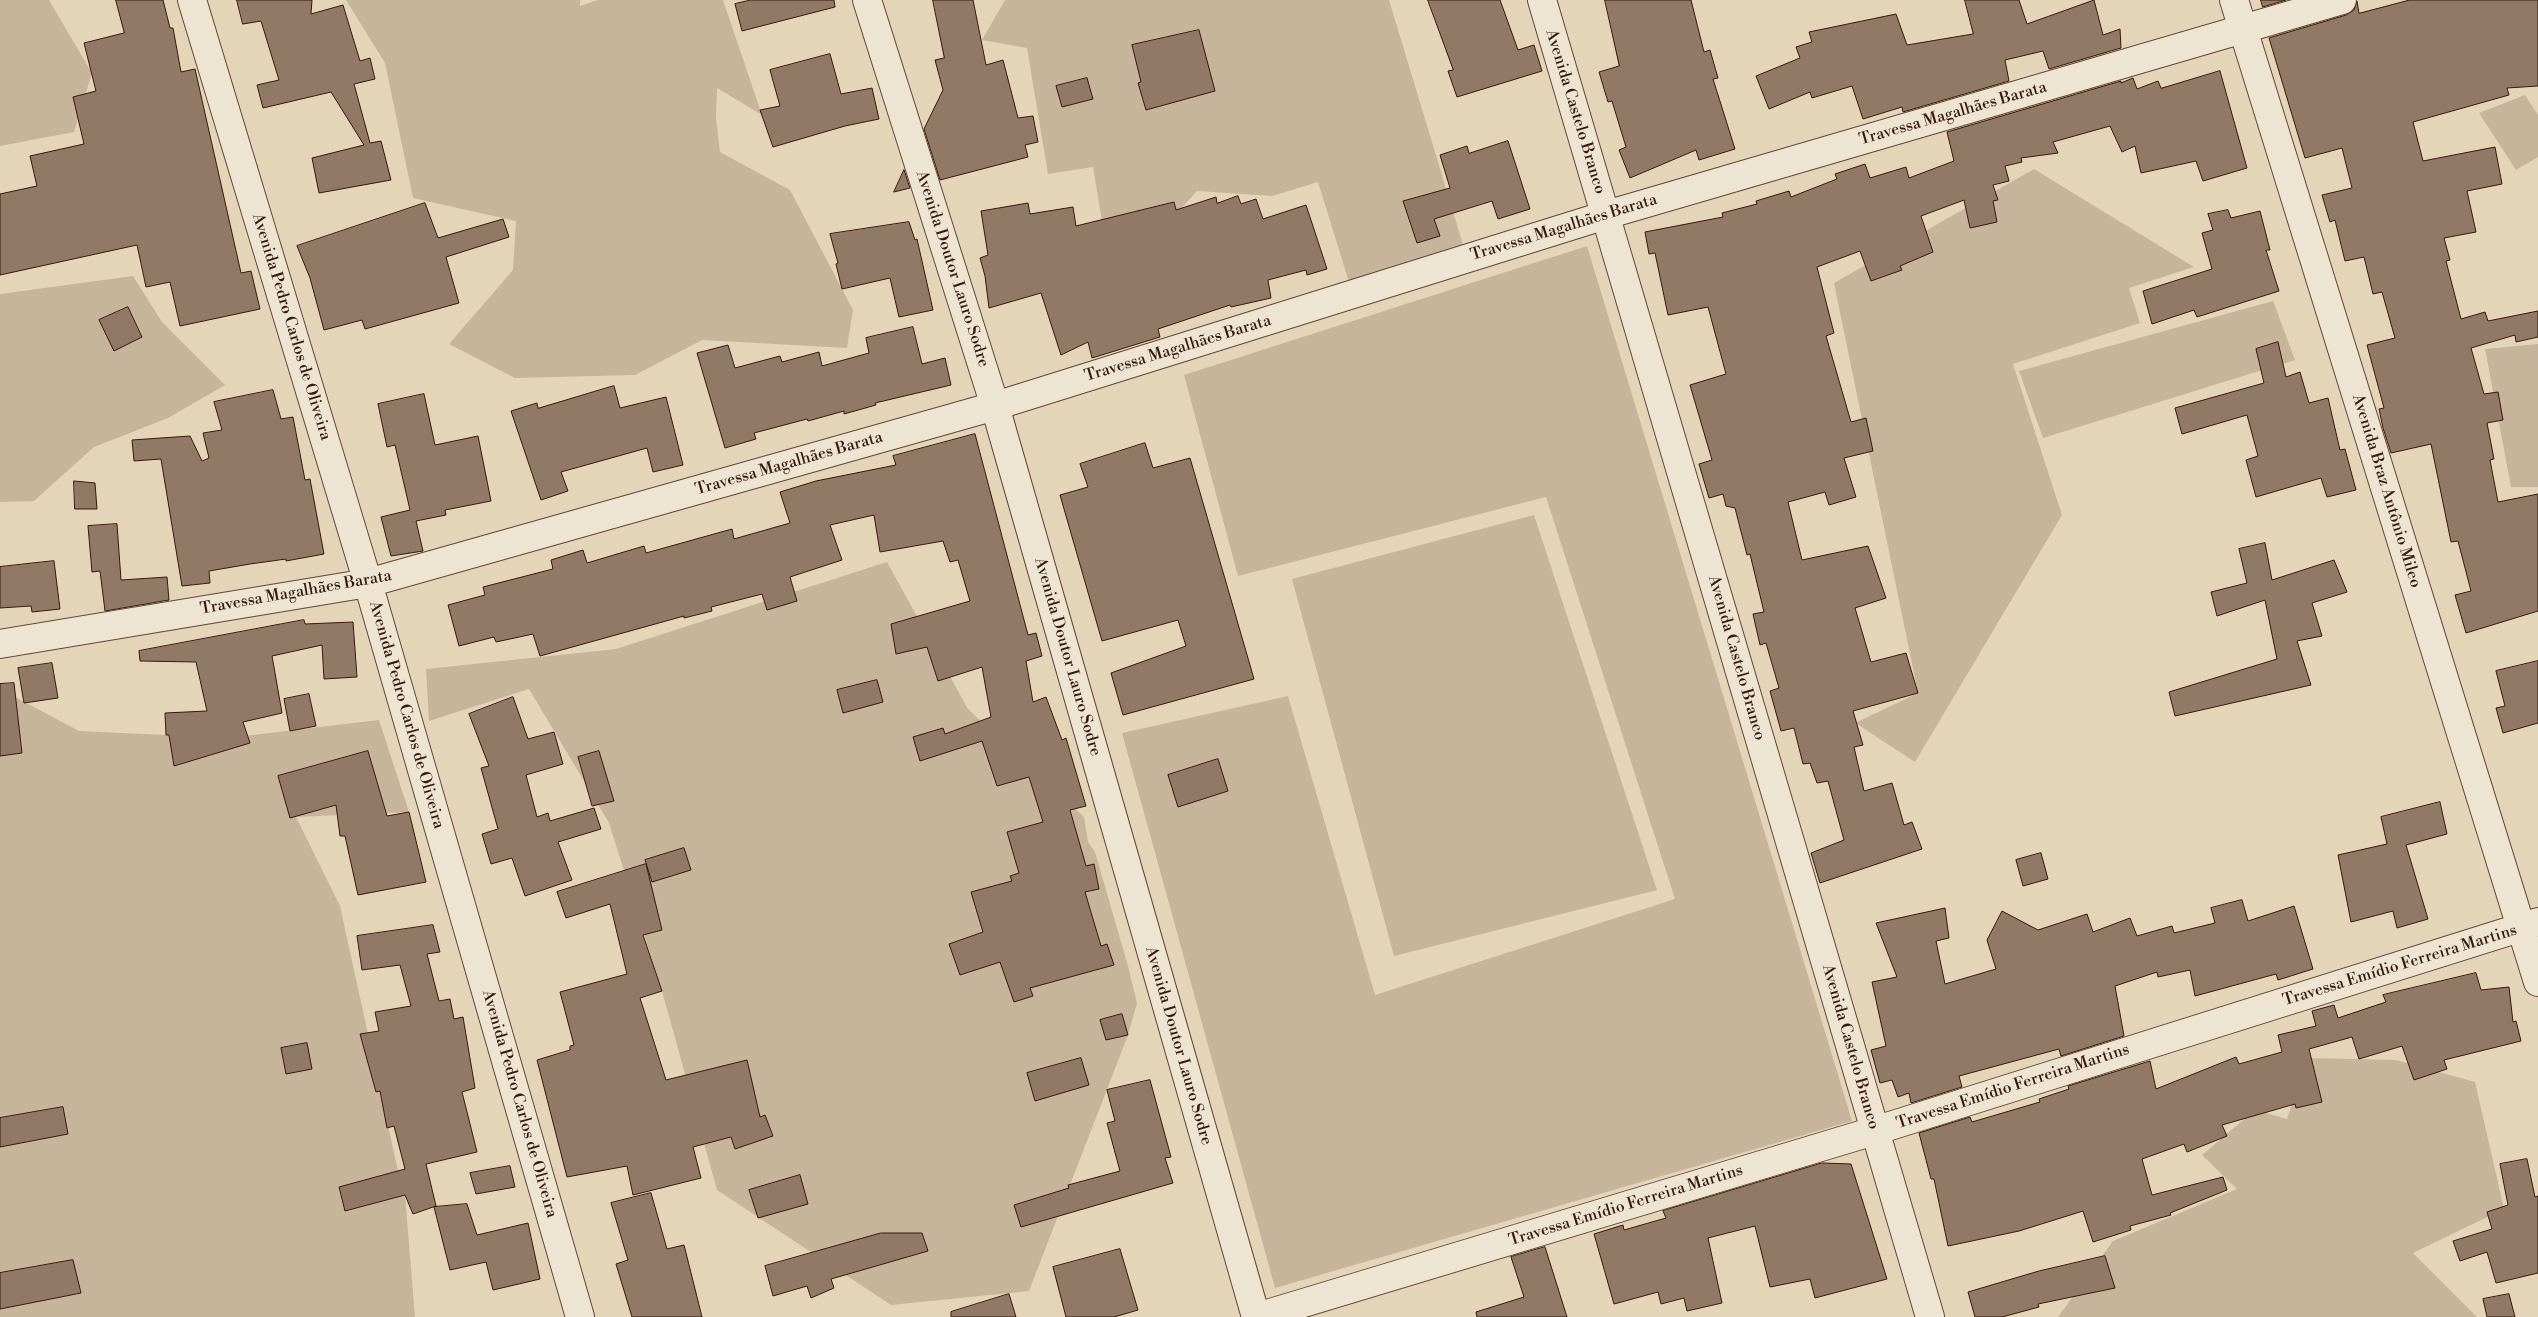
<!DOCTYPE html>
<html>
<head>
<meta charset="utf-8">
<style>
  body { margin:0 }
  canvas { display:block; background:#e4d5b8 }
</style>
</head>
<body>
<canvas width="2538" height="1317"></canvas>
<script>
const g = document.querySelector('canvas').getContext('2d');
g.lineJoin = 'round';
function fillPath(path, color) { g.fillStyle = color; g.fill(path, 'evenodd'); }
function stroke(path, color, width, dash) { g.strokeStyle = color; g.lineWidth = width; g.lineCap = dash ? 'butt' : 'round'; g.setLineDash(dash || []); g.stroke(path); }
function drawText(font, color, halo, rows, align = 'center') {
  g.font = font + ' "Libre Bodoni",serif'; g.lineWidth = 5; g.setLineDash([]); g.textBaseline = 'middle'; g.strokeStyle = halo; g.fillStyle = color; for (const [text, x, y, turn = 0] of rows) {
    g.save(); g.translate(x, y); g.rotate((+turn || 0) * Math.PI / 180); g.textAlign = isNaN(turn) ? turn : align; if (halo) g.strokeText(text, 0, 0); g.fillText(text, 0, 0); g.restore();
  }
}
fillPath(new Path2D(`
  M 0,0 L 49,0 L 92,73 L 74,132 L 0,146 Z
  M 346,0 L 580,0 L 580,6 L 598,0 L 723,0 L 762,115 L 717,88 L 716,118 L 720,152 L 790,190 L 853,310 L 847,348 L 702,340 L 635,375 L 515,378 L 449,344 L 513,270 L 516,221 L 413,198 L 385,63 Z
  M 1005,0 L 1389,0 L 1464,248 L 1349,282 L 1318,182 L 1272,196 L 1197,191 L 1149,244 L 1107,251 L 1093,167 L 1048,174 L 1027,48 L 982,40 Z
  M 2525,95 L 2538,115 L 2538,157 L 2516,170 L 2479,113 Z
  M 2034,169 L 2194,267 L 2129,288 L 2140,323 L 2013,364 L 2062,515 L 1915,762 L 1857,724 L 1853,724 L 1918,693 L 1834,283 Z
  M 1587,246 L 1852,1121 L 1275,1288 L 1122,733 L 1288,696 L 1375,995 L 1675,899 L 1546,497 L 1238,576 L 1184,375 Z
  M 133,276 L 162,322 L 225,385 L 168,418 L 94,447 L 34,501 L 0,502 L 0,294 Z
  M 2273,301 L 2295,360 L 2043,438 L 2019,371 Z
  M 2538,344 L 2538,487 L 2511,487 L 2485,349 Z
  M 1534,515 L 1657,890 L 1394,956 L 1292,579 Z
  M 887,562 L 968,709 L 1084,817 L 1088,842 L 1095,852 L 1128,966 L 1137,1003 L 1128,1035 L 1029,1291 L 891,1305 L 717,1190 L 662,991 L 609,823 L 529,689 L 429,721 L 426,669 L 616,649 Z
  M 0,689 L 79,731 L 166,735 L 197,733 L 236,737 L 379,720 L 409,812 L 296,817 L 340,906 L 398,1171 L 339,1188 L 346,1211 L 405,1195 L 415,1317 L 0,1317 Z
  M 2307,1058 L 2396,1060 L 2475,1082 L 2504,1209 L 2413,1253 L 2477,1317 L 2058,1317 L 2113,1241 L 2237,1189 L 2202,1155 L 2255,1110 L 2287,1119 Z`), '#c7b59b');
const building = new Path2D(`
  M 116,0 L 163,0 L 170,28 L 173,28 L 181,72 L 195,69 L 241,273 L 251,271 L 260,309 L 180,326 L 170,282 L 146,287 L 137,245 L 0,275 L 0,194 L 37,186 L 30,156 L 84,144 L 73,97 L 96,91 L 84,43 L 124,33 Z
  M 237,0 L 312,0 L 311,14 L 343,5 L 360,61 L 370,58 L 375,79 L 354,84 L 370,143 L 381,141 L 391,180 L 319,193 L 312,158 L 364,145 L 331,92 L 263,108 L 257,85 L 279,80 L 261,21 L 243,24 Z
  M 751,0 L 834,0 L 835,7 L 742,31 L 735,4 Z
  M 933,0 L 973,0 L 986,65 L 1003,60 L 1018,118 L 1033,116 L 1038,142 L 1025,145 L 1028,157 L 940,180 L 924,129 L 943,90 L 935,60 L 944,58 Z
  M 1428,0 L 1500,0 L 1518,50 L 1534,45 L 1542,71 L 1457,97 L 1448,71 L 1453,70 Z
  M 1605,0 L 1691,0 L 1704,52 L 1710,50 L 1718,78 L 1713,79 L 1735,149 L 1699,160 L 1696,150 L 1630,178 L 1619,150 L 1626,147 L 1612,101 L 1608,102 L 1599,72 L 1619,66 Z
  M 1965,0 L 2019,0 L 2027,24 L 2094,0 L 2103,35 L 2120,29 L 2121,48 L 2049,69 L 2043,51 L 2005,60 L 2009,81 L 1903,112 L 1902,107 L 1863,119 L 1852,86 L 1812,98 L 1810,92 L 1769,109 L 1756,76 L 1800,58 L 1796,47 L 1812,42 L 1809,32 L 1896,14 L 1907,45 L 1973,34 Z
  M 2261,0 L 2286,0 L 2263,7 Z
  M 2410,0 L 2538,0 L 2538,86 L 2507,88 L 2509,95 L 2413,122 L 2423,161 L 2495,147 L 2502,184 L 2467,191 L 2476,232 L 2444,238 L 2450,260 L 2446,261 L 2461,319 L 2485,312 L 2488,321 L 2538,311 L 2538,337 L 2516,342 L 2515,335 L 2471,348 L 2484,394 L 2498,392 L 2503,420 L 2487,423 L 2494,459 L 2490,460 L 2498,502 L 2538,494 L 2538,611 L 2466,633 L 2455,595 L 2471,591 L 2458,541 L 2451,542 L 2431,444 L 2391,453 L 2383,428 L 2379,409 L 2384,408 L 2367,345 L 2395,338 L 2382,292 L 2373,294 L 2364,257 L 2345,261 L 2335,220 L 2330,222 L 2322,195 L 2352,188 L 2342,148 L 2305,158 L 2269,38 L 2346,15 L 2354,10 L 2357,1 L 2359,13 Z
  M 1199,30 L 1215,91 L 1146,110 L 1138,83 L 1141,82 L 1132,45 Z
  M 830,54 L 841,94 L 872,88 L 879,119 L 845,126 L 773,147 L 760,110 L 780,106 L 770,70 Z
  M 2220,71 L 2247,168 L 2203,181 L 2196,161 L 2141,173 L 2135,146 L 2122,152 L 2110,126 L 2053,142 L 2058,153 L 2021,158 L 2022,162 L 2005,166 L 2009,181 L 1993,185 L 1998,200 L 1993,201 L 1997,222 L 1970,228 L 1964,200 L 1921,216 L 1933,252 L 1900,266 L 1902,270 L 1871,281 L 1860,251 L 1817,267 L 1834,333 L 1826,336 L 1851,422 L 1866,418 L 1873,451 L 1844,458 L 1856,497 L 1829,505 L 1825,492 L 1788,502 L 1802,560 L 1868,546 L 1886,598 L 1855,608 L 1871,662 L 1906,653 L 1918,693 L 1853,711 L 1863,745 L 1854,747 L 1864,791 L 1892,783 L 1904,825 L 1912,822 L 1922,849 L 1820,883 L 1811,853 L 1844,840 L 1828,781 L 1817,783 L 1810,763 L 1803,764 L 1794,728 L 1781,731 L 1770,691 L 1779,688 L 1766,643 L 1760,645 L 1753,614 L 1764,612 L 1750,554 L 1747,555 L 1735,508 L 1726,506 L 1723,494 L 1709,498 L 1699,464 L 1712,460 L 1690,385 L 1726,374 L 1708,307 L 1668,315 L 1655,253 L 1649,254 L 1645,232 L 1723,217 L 1722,213 L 1757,204 L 1756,201 L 1789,191 L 1791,197 L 1837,179 L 1835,174 L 1865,164 L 1870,178 L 1906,167 L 1909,178 L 1954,161 L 1947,132 L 2121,81 L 2121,83 L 2133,78 L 2137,89 L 2158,81 L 2161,88 Z
  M 1087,78 L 1093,99 L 1062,107 L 1056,86 Z
  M 1508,141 L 1530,209 L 1498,219 L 1492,201 L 1434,219 L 1440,236 L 1417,243 L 1403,201 L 1450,188 L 1440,155 L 1467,146 L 1469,153 Z
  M 904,170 L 910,188 L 894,192 Z
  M 1238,196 L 1241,204 L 1256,199 L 1263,219 L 1306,205 L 1327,269 L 1307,275 L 1306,270 L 1268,280 L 1271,298 L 1231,307 L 1230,305 L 1158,329 L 1160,337 L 1092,358 L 1088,342 L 1061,355 L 1041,293 L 989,308 L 985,276 L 980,258 L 988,255 L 981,211 L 1028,203 L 1030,214 L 1073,207 L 1076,226 L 1174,202 L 1176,210 L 1216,197 L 1217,203 Z
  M 425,203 L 438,238 L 503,219 L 509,237 L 446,257 L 459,303 L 365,329 L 362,320 L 324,330 L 310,278 L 297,246 Z
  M 2228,210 L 2231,218 L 2260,211 L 2270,250 L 2266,250 L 2279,291 L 2197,317 L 2194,310 L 2152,324 L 2143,291 L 2212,269 L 2202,233 L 2213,230 L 2208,214 Z
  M 909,222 L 915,240 L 917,239 L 933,310 L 899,317 L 890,278 L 842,289 L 836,264 L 838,263 L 830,234 Z
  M 128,307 L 142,337 L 114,351 L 99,320 Z
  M 913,327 L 922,364 L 945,358 L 951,385 L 875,403 L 876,405 L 844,414 L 844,411 L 808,421 L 807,419 L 754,433 L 756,439 L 725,448 L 697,353 L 728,345 L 735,368 L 780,356 L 782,362 L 819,352 L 822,366 L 869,353 L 866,338 Z
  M 2278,342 L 2286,377 L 2300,372 L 2309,403 L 2328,398 L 2340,450 L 2345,449 L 2356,490 L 2327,497 L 2321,478 L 2256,497 L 2246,460 L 2258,456 L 2247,415 L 2182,434 L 2175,408 L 2264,383 L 2256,349 Z
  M 614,386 L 620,408 L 666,397 L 683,465 L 653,472 L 647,448 L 561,472 L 568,491 L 541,500 L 511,411 L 537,403 L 538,408 Z
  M 273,390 L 281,419 L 293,417 L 305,480 L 310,479 L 324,554 L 286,561 L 286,559 L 250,564 L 209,571 L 210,583 L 182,586 L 161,459 L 134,461 L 132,440 L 190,436 L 202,461 L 209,458 L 203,433 L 222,430 L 214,402 Z
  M 424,394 L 435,445 L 478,436 L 491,501 L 445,510 L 446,515 L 416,521 L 423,551 L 391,556 L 381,517 L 410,510 L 395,445 L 387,447 L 378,404 Z
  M 975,434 L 1028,635 L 1036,633 L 1042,656 L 1026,661 L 1033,702 L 1046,697 L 1062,740 L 1066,738 L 1086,806 L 1070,810 L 1086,866 L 1094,864 L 1099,889 L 1085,892 L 1101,946 L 1107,944 L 1114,965 L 1030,988 L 1033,996 L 1014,1002 L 1000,962 L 960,975 L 949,944 L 983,932 L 971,892 L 1012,881 L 1010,876 L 1019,873 L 1007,832 L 1043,822 L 1029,777 L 997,786 L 982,741 L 920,761 L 913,737 L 943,728 L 945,734 L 991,717 L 982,667 L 938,681 L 927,647 L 896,654 L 891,624 L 970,601 L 958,560 L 950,562 L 943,541 L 880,552 L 874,515 L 830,525 L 842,560 L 790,577 L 797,601 L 767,610 L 762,594 L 711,607 L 712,611 L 684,618 L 684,616 L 540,656 L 533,634 L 496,642 L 494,637 L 459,646 L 448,605 L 485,595 L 483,587 L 553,569 L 551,560 L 583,550 L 587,563 L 644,546 L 646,553 L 732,529 L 734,539 L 790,523 L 780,492 L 816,481 L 896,465 L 893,456 Z
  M 1145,443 L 1153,468 L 1190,458 L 1254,679 L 1123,715 L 1111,673 L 1186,646 L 1178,620 L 1102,641 L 1060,495 L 1088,487 L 1080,464 Z
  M 74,481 L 95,483 L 97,509 L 75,509 Z
  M 117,524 L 121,580 L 167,577 L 169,600 L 105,611 L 100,571 L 92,572 L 88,526 Z
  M 2265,543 L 2272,580 L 2334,560 L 2347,592 L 2312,603 L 2322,636 L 2297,641 L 2311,685 L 2175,716 L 2169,692 L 2277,659 L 2265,600 L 2217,616 L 2211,592 L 2247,583 L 2239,549 Z
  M 54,561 L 60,609 L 32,612 L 31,606 L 0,608 L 0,567 Z
  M 304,620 L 305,624 L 353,622 L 357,677 L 324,679 L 322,645 L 272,656 L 282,713 L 243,722 L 250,743 L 174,766 L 169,735 L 166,735 L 165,713 L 207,711 L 196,662 L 140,661 L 139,651 Z
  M 2538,661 L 2538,723 L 2503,733 L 2496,708 L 2505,706 L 2496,671 Z
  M 52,663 L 58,698 L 24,703 L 18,668 Z
  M 877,680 L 883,702 L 843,713 L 837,690 Z
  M 14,683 L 22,753 L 0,756 L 0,684 Z
  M 309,694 L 316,726 L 290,731 L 284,699 Z
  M 513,697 L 528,739 L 554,732 L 563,764 L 526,775 L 537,817 L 548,813 L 550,821 L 594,808 L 601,829 L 558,842 L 572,880 L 525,896 L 512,858 L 491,864 L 482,834 L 498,829 L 481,768 L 489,766 L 469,714 Z
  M 368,751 L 387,816 L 409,812 L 426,882 L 358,895 L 345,836 L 340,836 L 336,805 L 290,818 L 278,776 Z
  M 599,751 L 614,801 L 592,806 L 578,757 Z
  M 1218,759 L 1228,791 L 1178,807 L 1168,775 Z
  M 2440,802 L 2447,834 L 2406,845 L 2428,919 L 2397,928 L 2393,911 L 2351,922 L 2338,855 L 2387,844 L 2381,817 Z
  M 684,848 L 691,870 L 652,882 L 645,860 Z
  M 2041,853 L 2048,879 L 2023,886 L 2016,860 Z
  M 646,864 L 662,930 L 643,935 L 662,991 L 640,998 L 666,1080 L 747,1060 L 760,1117 L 765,1115 L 773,1136 L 735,1149 L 731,1137 L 693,1147 L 701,1178 L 633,1195 L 627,1166 L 567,1177 L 537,1060 L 570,1050 L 570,1046 L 574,1045 L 560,992 L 627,974 L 610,904 L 566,918 L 557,892 Z
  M 2242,900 L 2248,921 L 2294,906 L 2313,969 L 2278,980 L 2276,974 L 2195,996 L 2190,970 L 2158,977 L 2157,972 L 2115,986 L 2124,1036 L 2061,1056 L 2059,1049 L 1959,1076 L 1962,1087 L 1911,1103 L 1909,1093 L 1898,1097 L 1892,1080 L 1880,1083 L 1871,1050 L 1886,1046 L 1872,982 L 1897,977 L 1876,923 L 1945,908 L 1949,938 L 1936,941 L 1945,984 L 1996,969 L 1987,940 L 2002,911 L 2038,930 L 2087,914 L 2093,932 L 2130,918 L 2137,936 L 2172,926 L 2174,933 L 2215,923 L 2211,908 Z
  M 433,925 L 440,952 L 427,954 L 439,1001 L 450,999 L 454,1019 L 463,1017 L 475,1088 L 462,1092 L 477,1152 L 426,1164 L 436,1206 L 413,1214 L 405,1195 L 345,1211 L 339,1187 L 405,1169 L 394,1126 L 387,1128 L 380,1091 L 376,1092 L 360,1034 L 379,1031 L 375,1012 L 411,1006 L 400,965 L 362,970 L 357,936 Z
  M 2476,973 L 2481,990 L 2509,987 L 2513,1022 L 2516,1021 L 2521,1041 L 2444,1060 L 2447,1069 L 2414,1080 L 2402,1046 L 2359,1059 L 2352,1037 L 2309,1049 L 2322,1102 L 2296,1108 L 2295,1104 L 2222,1125 L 2227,1136 L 2187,1152 L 2184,1144 L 2142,1159 L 2152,1195 L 2223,1177 L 2227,1190 L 2170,1213 L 2171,1215 L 2130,1226 L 2131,1230 L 2093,1242 L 2083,1211 L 2019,1231 L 1948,1246 L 1934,1179 L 1931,1179 L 1919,1133 L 1970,1117 L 1972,1122 L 2040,1102 L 2039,1099 L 2069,1089 L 2068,1086 L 2150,1061 L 2156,1089 L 2236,1057 L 2239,1064 L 2282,1052 L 2278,1035 L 2316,1026 L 2312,1011 L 2334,1005 L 2338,1018 L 2386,1002 L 2383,995 Z
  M 1122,1014 L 1128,1035 L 1106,1040 L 1100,1020 Z
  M 307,1043 L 312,1069 L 286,1074 L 281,1048 Z
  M 1081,1058 L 1089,1085 L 1035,1101 L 1027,1073 Z
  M 1150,1080 L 1171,1157 L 1165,1158 L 1173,1183 L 1021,1227 L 1014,1205 L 1069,1188 L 1068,1185 L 1120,1171 L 1107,1123 L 1115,1121 L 1107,1090 Z
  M 63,1107 L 68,1134 L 0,1147 L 0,1118 Z
  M 2527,1159 L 2535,1197 L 2538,1196 L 2538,1273 L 2496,1283 L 2487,1252 L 2460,1261 L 2453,1241 L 2492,1229 L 2487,1212 L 2508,1205 L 2500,1164 Z
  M 1822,1163 L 1851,1164 L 1887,1279 L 1815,1298 L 1810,1279 L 1770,1287 L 1755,1226 L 1708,1238 L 1722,1303 L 1687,1311 L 1684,1298 L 1661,1304 L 1658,1292 L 1614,1304 L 1594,1234 L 1623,1225 L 1624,1230 L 1666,1218 L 1663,1211 Z
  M 510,1166 L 515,1187 L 476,1194 L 470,1173 Z
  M 800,1175 L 808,1204 L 758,1218 L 749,1190 Z
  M 651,1193 L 667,1249 L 684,1245 L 702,1317 L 632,1317 L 616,1264 L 628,1260 L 611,1203 Z
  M 467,1204 L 477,1235 L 528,1223 L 540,1279 L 493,1290 L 486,1262 L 450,1270 L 434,1207 Z
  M 881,1233 L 922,1233 L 928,1251 L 831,1279 L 834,1288 L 811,1298 L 807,1286 L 773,1296 L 765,1266 Z
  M 1545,1247 L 1567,1317 L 1477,1317 L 1476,1312 L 1524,1297 L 1511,1257 Z
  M 1120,1249 L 1138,1310 L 1114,1317 L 1066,1317 L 1053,1267 Z
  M 2105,1256 L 2115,1288 L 2038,1304 L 2039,1307 L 2002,1317 L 1975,1317 L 1968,1292 L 2039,1271 Z
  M 73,1260 L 81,1293 L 0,1309 L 0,1273 Z
  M 1009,1294 L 1016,1317 L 951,1317 L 951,1312 Z
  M 2509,1294 L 2515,1317 L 2487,1317 L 2483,1299 Z`);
fillPath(building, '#917a65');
stroke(building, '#37180c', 1);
const minor = new Path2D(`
  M 192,0 L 368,583 L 580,1317
  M 1542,0 L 1930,1317
  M 2234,0 L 2538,982
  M 0,644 L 368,583 L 995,406 L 1606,215 L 2342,0
  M 1257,1317 L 1874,1131 L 2538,922`);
const tertiary = new Path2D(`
  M 867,0 L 995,406 L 1256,1317`);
stroke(minor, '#624737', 30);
stroke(tertiary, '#624737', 30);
stroke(minor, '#ede4d1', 28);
stroke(tertiary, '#ede4d1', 28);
drawText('16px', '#37180c', '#ede4d1', [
  ["Avenida Castelo Branco",1575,112,73],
  ["Travessa Magalhães Barata",1953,114,-16],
  ["Travessa Magalhães Barata",1564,228,-17],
  ["Avenida Doutor Lauro Sodre",952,269,72],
  ["Avenida Pedro Carlos de Oliveira",291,327,73],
  ["Travessa Magalhães Barata",1178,349,-17],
  ["Travessa Magalhães Barata",789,464,-16],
  ["Avenida Braz Antônio Mileo",2386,491,73],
  ["Travessa Magalhães Barata",296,593,-10],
  ["Avenida Doutor Lauro Sodre",1067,657,74],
  ["Avenida Castelo Branco",1736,658,74],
  ["Avenida Pedro Carlos de Oliveira",406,715,74],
  ["Travessa Emídio Ferreira Martins",2400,966,-17],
  ["Avenida Doutor Lauro Sodre",1178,1046,74],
  ["Avenida Castelo Branco",1850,1047,74],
  ["Travessa Emídio Ferreira Martins",2013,1087,-18],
  ["Avenida Pedro Carlos de Oliveira",519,1104,74],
  ["Travessa Emídio Ferreira Martins",1626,1206,-17]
]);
</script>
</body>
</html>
